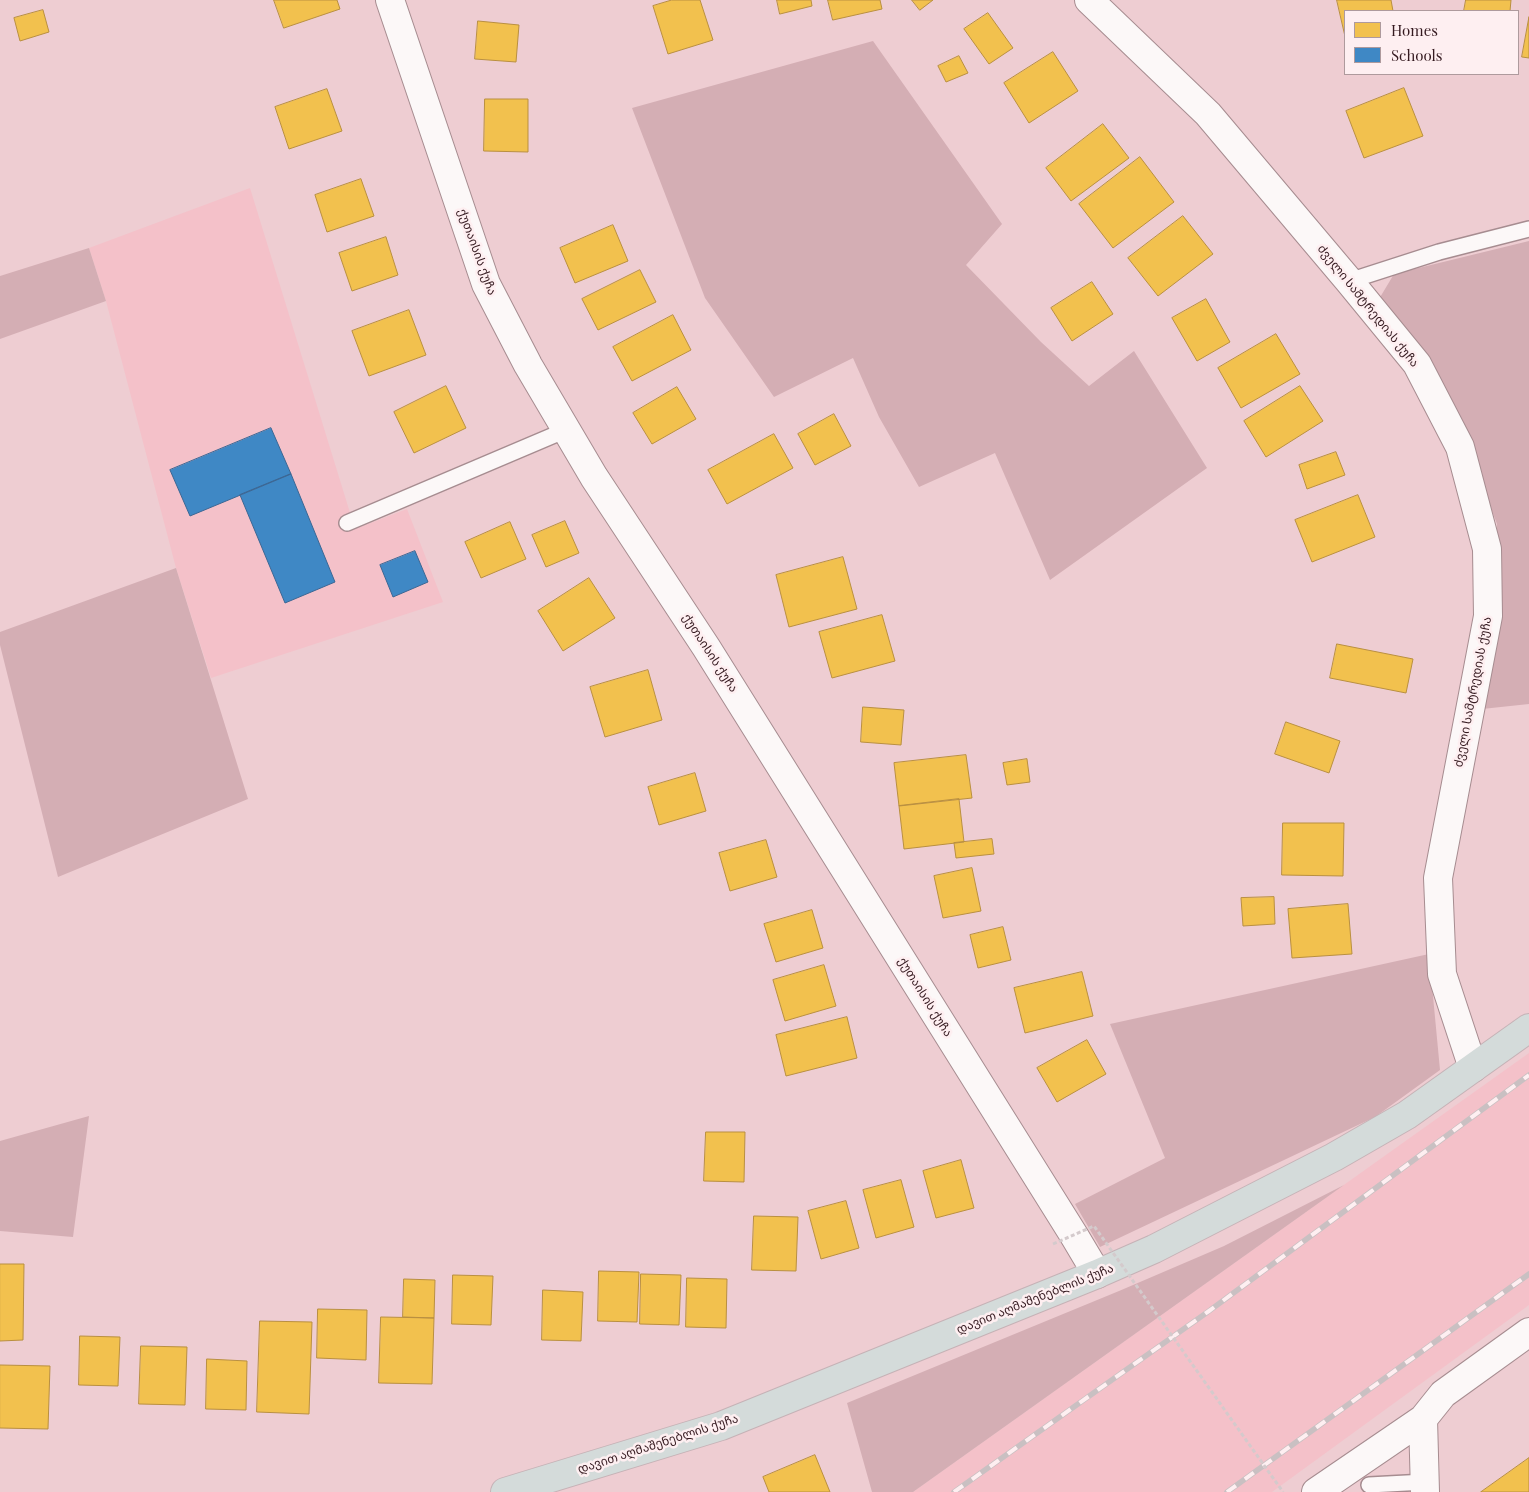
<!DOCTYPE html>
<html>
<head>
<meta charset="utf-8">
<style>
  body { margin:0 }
  #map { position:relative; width:1529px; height:1492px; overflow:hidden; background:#eecdd2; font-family:"Playfair Display",serif }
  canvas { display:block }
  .legend { position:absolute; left:1344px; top:10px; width:175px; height:65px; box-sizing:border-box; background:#feeff1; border:1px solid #ae9a9d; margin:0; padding:6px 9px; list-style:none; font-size:15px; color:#351a20 }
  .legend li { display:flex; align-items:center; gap:10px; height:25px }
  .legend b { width:25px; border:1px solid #ae9a9d }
</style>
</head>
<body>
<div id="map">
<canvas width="1529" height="1492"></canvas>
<ul class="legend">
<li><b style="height:14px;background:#f2c14e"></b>Homes</li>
<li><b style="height:14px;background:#3f88c5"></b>Schools</li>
</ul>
</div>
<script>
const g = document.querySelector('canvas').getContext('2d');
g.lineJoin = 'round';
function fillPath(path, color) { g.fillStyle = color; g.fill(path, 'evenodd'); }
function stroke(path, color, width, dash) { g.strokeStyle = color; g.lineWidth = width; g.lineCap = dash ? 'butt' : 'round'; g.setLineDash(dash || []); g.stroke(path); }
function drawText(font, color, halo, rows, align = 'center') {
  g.font = font + ' "Playfair Display","Noto Sans Georgian",serif'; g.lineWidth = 5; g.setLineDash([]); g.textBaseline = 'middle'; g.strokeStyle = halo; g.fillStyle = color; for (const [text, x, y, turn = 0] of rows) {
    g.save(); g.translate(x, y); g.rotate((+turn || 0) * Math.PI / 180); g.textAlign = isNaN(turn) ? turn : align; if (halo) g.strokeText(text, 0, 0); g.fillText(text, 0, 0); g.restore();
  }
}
fillPath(new Path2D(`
  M 250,188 L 355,529 L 407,509 L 443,602 L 211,678 L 176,568 L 106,301 L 89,248 Z
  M 1529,1053 L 1529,1305 L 1272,1492 L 913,1492 Z`), '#f4c1c9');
fillPath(new Path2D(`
  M 873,41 L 1002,224 L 966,265 L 1041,342 L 1089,386 L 1134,351 L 1207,468 L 1050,580 L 995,453 L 919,487 L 879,417 L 853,358 L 774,397 L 705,298 L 632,108 Z
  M 1529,241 L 1529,704 L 1482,709 L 1491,643 L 1497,524 L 1466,443 L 1379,299 L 1394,274 Z
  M 89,248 L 106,301 L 0,339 L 0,276 Z
  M 176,568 L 248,799 L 58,877 L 0,645 L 0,632 Z
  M 1429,954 L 1440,1070 L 1375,1117 L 1100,1247 L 1075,1204 L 1165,1158 L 1110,1024 Z
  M 89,1116 L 73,1237 L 0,1231 L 0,1141 Z
  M 1344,1185 L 913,1492 L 872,1492 L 847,1403 L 1119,1291 L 1224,1246 Z`), '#d4aeb4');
const homes = new Path2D(`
  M 274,0 L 337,0 L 340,9 L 284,28 Z
  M 672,0 L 700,0 L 713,40 L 668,54 L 653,6 Z
  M 777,0 L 811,0 L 812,6 L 780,14 Z
  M 828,0 L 880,0 L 882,9 L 833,20 Z
  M 912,0 L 933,0 L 920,10 Z
  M 1337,0 L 1391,0 L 1393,11 L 1345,11 L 1345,36 Z
  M 1466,0 L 1511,0 L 1510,11 L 1464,11 Z
  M 43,10 L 49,32 L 20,41 L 14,18 Z
  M 988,13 L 1013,48 L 989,64 L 964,29 Z
  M 1529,17 L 1529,58 L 1522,57 Z
  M 478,21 L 519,25 L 516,62 L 475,59 Z
  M 1053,52 L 1078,91 L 1029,123 L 1004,83 Z
  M 959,56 L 968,73 L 946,82 L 938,66 Z
  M 1404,88 L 1423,136 L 1364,158 L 1346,111 Z
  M 327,89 L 342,131 L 289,149 L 275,107 Z
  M 485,99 L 528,99 L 528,152 L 484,151 Z
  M 1103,124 L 1129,158 L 1071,201 L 1046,168 Z
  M 1140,157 L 1174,202 L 1113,248 L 1079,204 Z
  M 361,179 L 374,216 L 327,232 L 315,195 Z
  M 1183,216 L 1213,254 L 1158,296 L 1128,258 Z
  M 613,225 L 628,261 L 575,283 L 560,248 Z
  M 386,237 L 398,275 L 352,291 L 339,253 Z
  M 640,270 L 656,302 L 598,330 L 582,299 Z
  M 1092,282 L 1113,314 L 1072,341 L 1051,308 Z
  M 1206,299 L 1230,342 L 1197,361 L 1172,318 Z
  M 409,310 L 426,355 L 369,376 L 352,331 Z
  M 673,315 L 691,350 L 632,381 L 613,347 Z
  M 1276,334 L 1300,374 L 1241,408 L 1218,368 Z
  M 446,386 L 466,428 L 414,453 L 394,412 Z
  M 1300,386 L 1323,421 L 1266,457 L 1244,421 Z
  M 677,387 L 696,419 L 652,444 L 633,413 Z
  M 834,414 L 851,446 L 815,465 L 798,434 Z
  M 774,434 L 793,468 L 727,504 L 708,470 Z
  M 1336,452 L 1345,475 L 1307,489 L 1299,465 Z
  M 1358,495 L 1375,537 L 1312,562 L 1295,520 Z
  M 565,521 L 579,553 L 546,567 L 532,535 Z
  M 510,522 L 526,559 L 481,578 L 465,542 Z
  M 843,557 L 857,609 L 789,627 L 776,575 Z
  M 589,578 L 615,618 L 563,651 L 538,611 Z
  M 882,615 L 895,661 L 832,678 L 819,632 Z
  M 1337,644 L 1413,659 L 1406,693 L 1330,678 Z
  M 648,670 L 662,720 L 605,737 L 590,687 Z
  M 863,707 L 904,710 L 901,745 L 861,742 Z
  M 1286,722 L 1340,741 L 1329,773 L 1275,754 Z
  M 966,755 L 972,798 L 899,806 L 894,763 Z
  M 1027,759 L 1030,782 L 1007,785 L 1003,763 Z
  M 695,773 L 706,811 L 659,825 L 648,787 Z
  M 959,799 L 964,842 L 904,849 L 899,806 Z
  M 1283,823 L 1344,823 L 1343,876 L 1282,875 Z
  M 992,839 L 994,854 L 956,858 L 954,843 Z
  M 766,840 L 777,877 L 730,891 L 719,853 Z
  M 972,868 L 981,911 L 943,918 L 934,876 Z
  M 1274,897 L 1275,924 L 1243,926 L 1241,898 Z
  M 1348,904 L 1352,954 L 1292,958 L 1288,909 Z
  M 812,910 L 823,948 L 776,962 L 764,924 Z
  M 1003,927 L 1011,960 L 978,968 L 970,935 Z
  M 824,965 L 836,1006 L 785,1021 L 773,980 Z
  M 1082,972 L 1093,1016 L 1025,1033 L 1014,988 Z
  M 847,1017 L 857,1058 L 786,1076 L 776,1035 Z
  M 1087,1040 L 1106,1074 L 1057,1102 L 1037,1068 Z
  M 706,1132 L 745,1132 L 744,1182 L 704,1181 Z
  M 961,1160 L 974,1208 L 936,1218 L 923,1171 Z
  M 901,1180 L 914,1227 L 876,1238 L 863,1190 Z
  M 846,1201 L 859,1248 L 821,1259 L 808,1211 Z
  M 754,1216 L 798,1217 L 796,1271 L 752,1270 Z
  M 0,1264 L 24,1264 L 23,1340 L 0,1341 Z
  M 599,1271 L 639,1272 L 637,1322 L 598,1321 Z
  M 641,1274 L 681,1275 L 679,1325 L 640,1324 Z
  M 453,1275 L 493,1276 L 491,1325 L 452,1324 Z
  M 687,1278 L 727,1279 L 726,1328 L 686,1327 Z
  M 404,1279 L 435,1280 L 434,1318 L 403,1317 Z
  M 543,1290 L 583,1292 L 581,1341 L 542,1340 Z
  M 318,1309 L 367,1310 L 366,1360 L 317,1358 Z
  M 381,1317 L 434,1318 L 432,1384 L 379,1383 Z
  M 260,1321 L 312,1322 L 309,1414 L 257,1412 Z
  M 80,1336 L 120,1337 L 118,1386 L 79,1385 Z
  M 141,1346 L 187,1347 L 185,1405 L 139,1404 Z
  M 207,1359 L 247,1361 L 246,1410 L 206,1409 Z
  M 0,1365 L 50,1366 L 48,1429 L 0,1428 Z
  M 815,1455 L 830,1492 L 769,1492 L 763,1477 Z
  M 1529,1458 L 1529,1492 L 1481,1492 Z`);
fillPath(homes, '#f2c14e');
stroke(homes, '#b98f40', 1);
const schools = new Path2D(`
  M 271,428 L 291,474 L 190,516 L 170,470 Z
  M 291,474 L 335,582 L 285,603 L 240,495 Z
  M 415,551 L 428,582 L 393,597 L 380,565 Z`);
fillPath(schools, '#3f88c5');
stroke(schools, '#3c6794', 1);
const service = new Path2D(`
  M 1349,281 L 1439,252 L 1529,229
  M 347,523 L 566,430
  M 1369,1485 L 1425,1482`);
const minor = new Path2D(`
  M 390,0 L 486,284 L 528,365 L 594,477 L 706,647 L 1075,1237 L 1097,1274
  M 1089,0 L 1208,114 L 1349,281 L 1417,364 L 1460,447 L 1487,549 L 1488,616 L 1438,878 L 1442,974 L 1473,1068
  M 1423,1419 L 1425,1492
  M 1316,1492 L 1423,1419 L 1443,1394 L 1529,1332`);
const primary = new Path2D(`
  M 505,1492 L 721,1426 L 1097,1274 L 1154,1249 L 1334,1157 L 1407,1115 L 1529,1028`);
stroke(service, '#a68c90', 18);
stroke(minor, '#a68c90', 30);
stroke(primary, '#c5b2b6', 30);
stroke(service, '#fcf8f8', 15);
stroke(minor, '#fcf8f8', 28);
stroke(primary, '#d4dbda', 28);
const rail = new Path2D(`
  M 954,1492 L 1209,1311 L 1529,1075
  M 1227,1492 L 1529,1274`);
stroke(rail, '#c9c0c2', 5.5);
stroke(rail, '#feeff1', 4, [11]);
stroke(new Path2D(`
  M 1053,1244 L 1094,1226 L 1283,1492`), '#d4cacc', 3, [4, 2.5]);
drawText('12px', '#351a20', '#feeff1', [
  ["ქუთაისის ქუჩა",477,252,70],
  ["ძველი სამტრედიას ქუჩა",1368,306,51],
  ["ქუთაისის ქუჩა",710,653,57],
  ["ძველი სამტრედიას ქუჩა",1473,692,-79],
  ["ქუთაისის ქუჩა",925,997,58],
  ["დავით აღმაშენებლის ქუჩა",1035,1299,-22],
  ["დავით აღმაშენებლის ქუჩა",658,1444,-18]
]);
</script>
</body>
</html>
